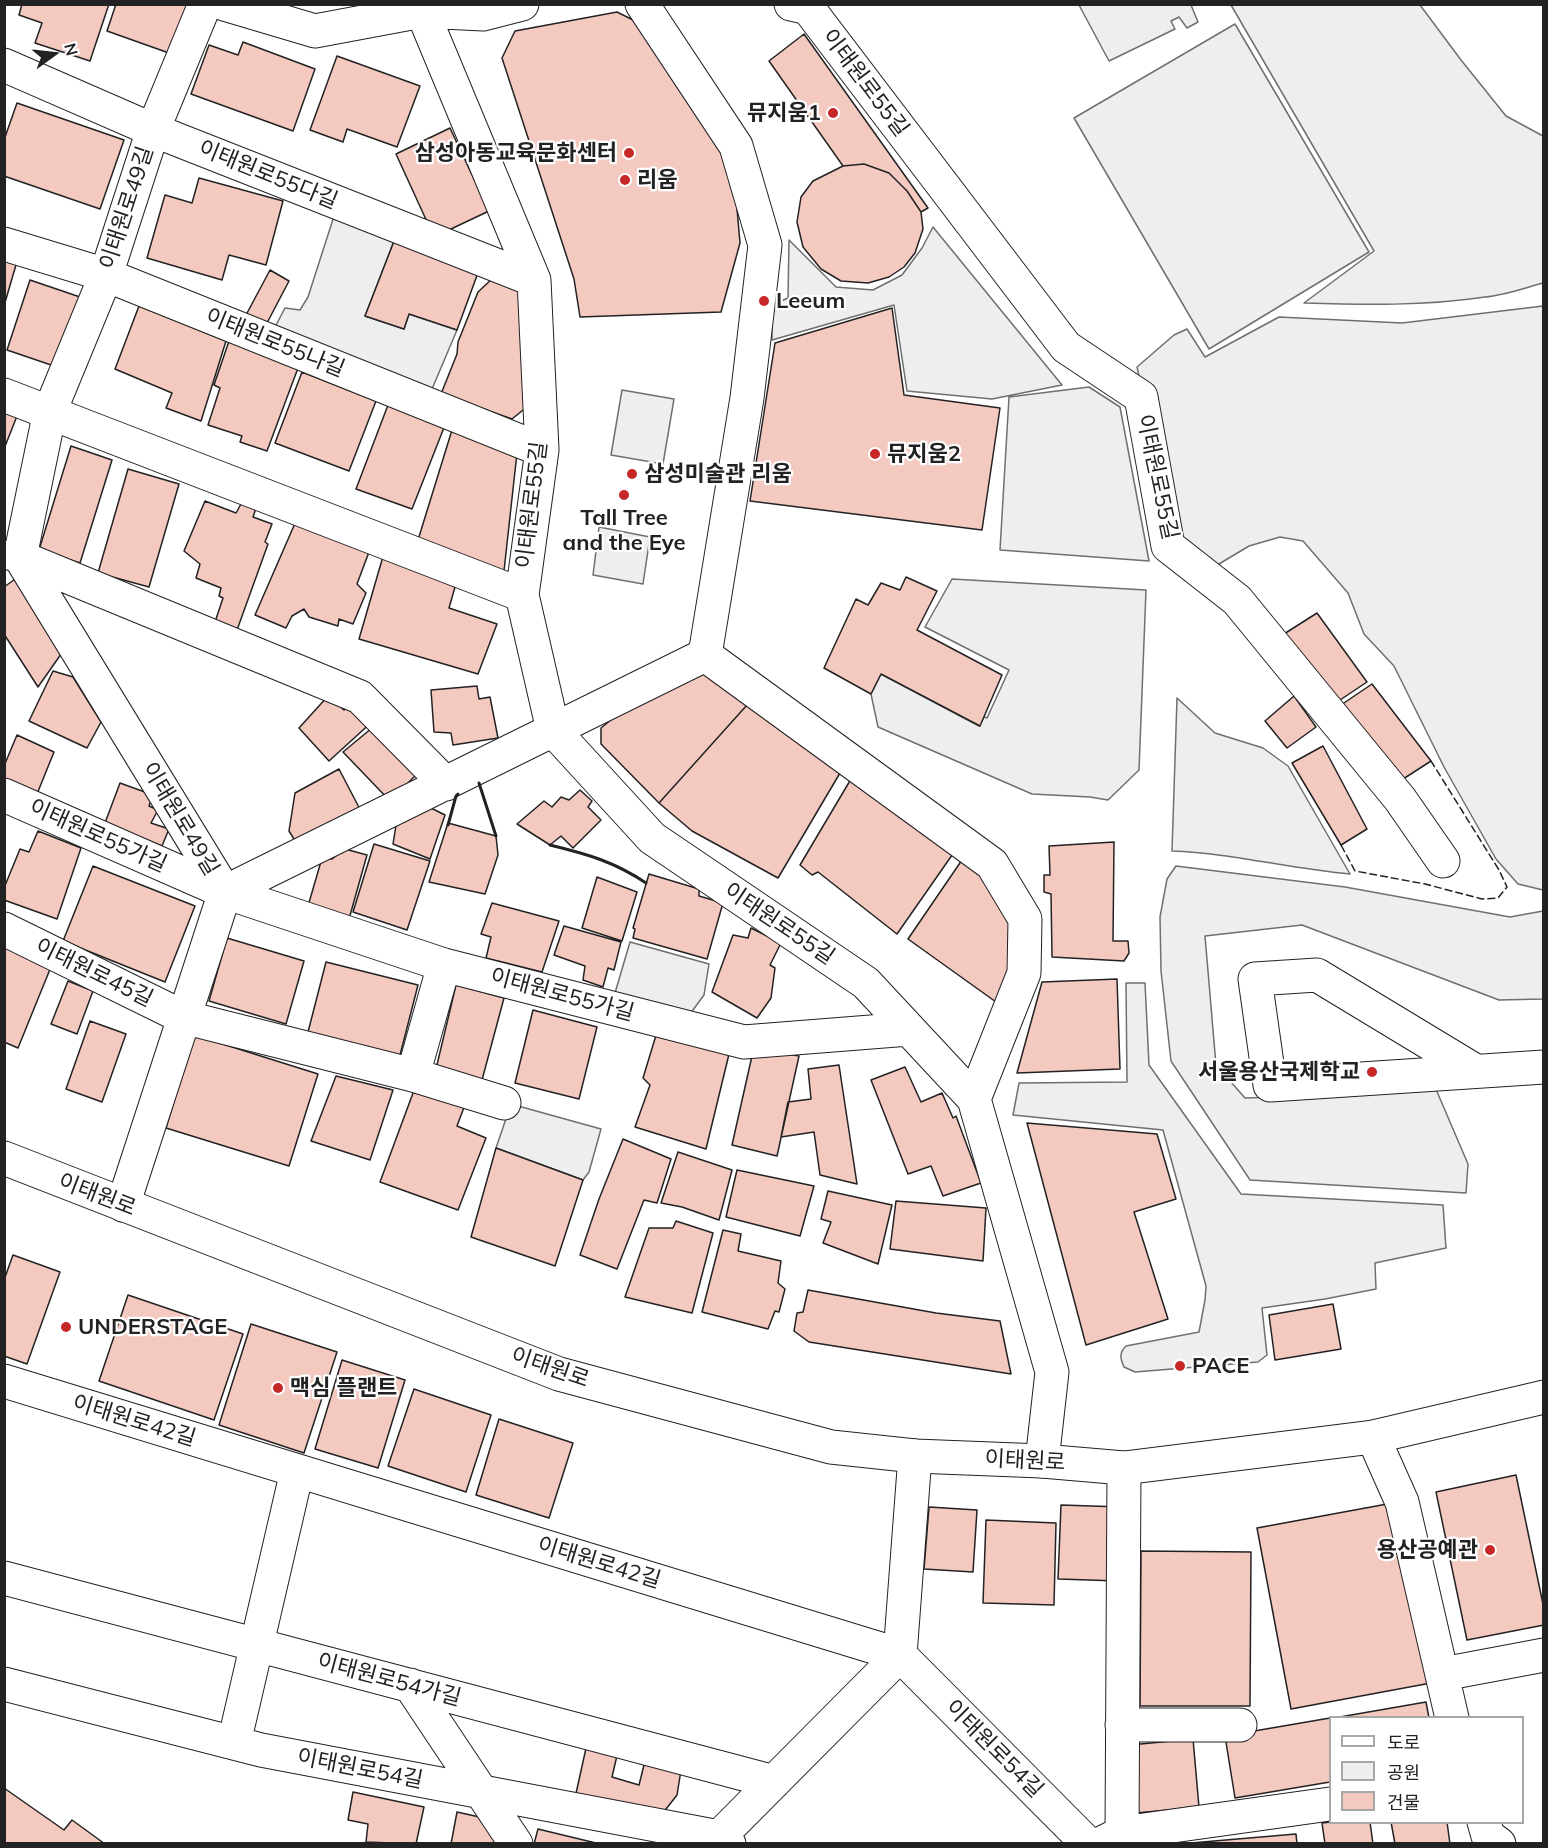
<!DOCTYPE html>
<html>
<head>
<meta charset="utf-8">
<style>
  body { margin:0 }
  #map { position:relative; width:1548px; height:1848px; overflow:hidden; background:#fff; font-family:Mulish,"Noto Sans KR",sans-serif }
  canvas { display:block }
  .frame { position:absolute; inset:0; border:6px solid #222; pointer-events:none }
  .legend { position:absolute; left:1329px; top:1716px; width:195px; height:108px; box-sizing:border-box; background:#fff; border:2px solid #a7a7a7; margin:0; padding:8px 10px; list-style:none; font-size:18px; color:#222 }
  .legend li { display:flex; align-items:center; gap:12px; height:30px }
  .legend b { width:30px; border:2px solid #a7a7a7 }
  .north { position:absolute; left:24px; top:24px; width:60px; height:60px; -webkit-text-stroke:4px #fff; paint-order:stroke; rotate:75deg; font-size:16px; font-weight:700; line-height:24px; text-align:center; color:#222 }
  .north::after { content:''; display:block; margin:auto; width:21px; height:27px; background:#222; clip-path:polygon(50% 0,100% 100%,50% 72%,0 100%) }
</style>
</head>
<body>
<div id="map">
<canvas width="1548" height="1848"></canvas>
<div class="frame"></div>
<ul class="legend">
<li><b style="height:8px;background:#fff"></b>도로</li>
<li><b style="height:16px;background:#eee"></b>공원</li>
<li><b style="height:16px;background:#f3c9c0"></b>건물</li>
</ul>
<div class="north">N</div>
</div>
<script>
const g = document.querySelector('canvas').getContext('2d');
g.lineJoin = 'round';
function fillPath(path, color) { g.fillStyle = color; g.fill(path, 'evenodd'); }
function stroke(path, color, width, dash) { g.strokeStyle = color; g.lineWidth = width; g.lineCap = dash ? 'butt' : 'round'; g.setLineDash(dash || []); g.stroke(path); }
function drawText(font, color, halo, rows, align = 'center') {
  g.font = font + ' Mulish,"Noto Sans KR",sans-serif'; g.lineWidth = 4.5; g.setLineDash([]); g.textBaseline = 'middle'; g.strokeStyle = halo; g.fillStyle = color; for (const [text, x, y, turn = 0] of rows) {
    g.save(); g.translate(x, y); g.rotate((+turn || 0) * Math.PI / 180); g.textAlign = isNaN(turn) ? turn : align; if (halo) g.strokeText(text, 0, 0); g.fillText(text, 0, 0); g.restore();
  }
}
const green = new Path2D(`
  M 1079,5 L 1191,5 L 1198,22 L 1187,28 L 1179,17 L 1171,21 L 1175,29 L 1109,61 Z
  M 1231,5 L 1420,5 L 1461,60 L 1506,116 L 1543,136 L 1543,283 C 1524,288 1505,295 1485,297 C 1425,306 1365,305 1304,303 L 1374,251 Z
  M 1235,24 L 1369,252 L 1209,349 L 1074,118 Z
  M 335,213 L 396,236 L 365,316 L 404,329 L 409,314 L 457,330 L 432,389 L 275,327 L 285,308 L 300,310 L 308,297 Z
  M 933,227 L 1062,385 L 992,399 L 907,391 L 894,305 L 772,340 L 772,305 L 788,298 L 789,240 L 836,287 L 873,290 L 902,275 L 922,248 Z
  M 1543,306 L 1543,890 L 1518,884 L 1496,859 L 1444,767 L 1394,666 L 1364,634 L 1348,593 L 1303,541 L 1280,537 L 1249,546 L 1219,564 L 1201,567 L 1173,538 L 1137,367 L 1174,335 L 1187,329 L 1205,357 L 1279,317 L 1402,323 Z
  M 1089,387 L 1120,407 L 1149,561 L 1000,550 L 1009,397 Z
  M 622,390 L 674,399 L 663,464 L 611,455 Z
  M 599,527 L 650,537 L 643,584 L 593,575 Z
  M 952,579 L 1146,590 L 1139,770 L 1108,800 L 1090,797 L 1032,794 L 878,727 L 871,694 L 881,674 L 979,726 L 984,717 L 987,718 L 1009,670 L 925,627 Z
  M 1177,698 L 1215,733 L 1263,748 L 1288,766 L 1350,874 C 1290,869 1232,853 1172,851 Z
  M 1176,866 L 1345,887 L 1510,917 L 1543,911 L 1543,999 L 1499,1000 L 1302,925 L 1205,936 L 1216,1065 L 1245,1098 L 1344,1095 L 1435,1087 L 1468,1164 L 1466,1193 L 1250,1180 L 1171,1061 L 1161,971 L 1160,917 L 1167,879 Z
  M 630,942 L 709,964 L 704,995 L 690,1014 L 615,993 Z
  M 1126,983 L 1145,983 L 1149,1065 L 1241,1194 L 1443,1205 L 1446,1248 L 1375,1263 L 1376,1289 L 1325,1299 L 1262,1308 L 1267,1355 L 1258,1362 L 1135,1372 L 1124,1367 C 1120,1358 1119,1353 1126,1346 L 1199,1332 L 1205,1300 L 1206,1286 L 1163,1130 L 1013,1115 L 1019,1083 L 1127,1082 Z
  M 511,1104 L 601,1129 L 589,1172 L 583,1180 L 496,1148 Z`);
fillPath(green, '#eee');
stroke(green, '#6f6f6f', 1.5);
const building = new Path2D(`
  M 22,4 L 109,4 L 90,61 L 35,43 L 42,23 L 19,15 Z
  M 116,4 L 184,4 L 199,10 L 183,58 L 107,31 Z
  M 617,12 L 645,26 L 734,174 L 740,243 L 721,312 L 580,317 L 574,279 L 502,58 L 515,31 Z
  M 804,34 L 928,208 L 921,212 L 907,191 L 889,173 L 864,164 L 843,166 L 769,61 Z
  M 243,42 L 315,69 L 293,131 L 191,94 L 209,45 L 238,55 Z
  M 337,56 L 420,86 L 397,147 L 347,129 L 343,142 L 310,130 Z
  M 17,103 L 124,140 L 100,209 L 4,176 L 4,140 Z
  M 450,128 L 489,211 L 434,237 L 396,154 Z
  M 864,164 L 889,173 L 907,191 L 921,212 L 923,229 L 915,253 L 904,267 L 889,277 L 868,283 L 841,281 L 821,269 L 803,247 L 797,222 L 801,197 L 813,181 L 843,166 Z
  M 199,178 L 283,201 L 266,265 L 229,255 L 222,280 L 147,258 L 165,195 L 192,203 Z
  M 396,236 L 479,270 L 457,330 L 409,314 L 404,329 L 365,316 Z
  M 4,254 L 18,258 L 4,306 Z
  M 270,270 L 289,281 L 267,323 L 246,315 Z
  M 495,276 L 517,286 L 521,298 L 528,406 L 512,419 L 441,394 L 457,354 L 458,342 L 478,292 Z
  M 30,280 L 80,297 L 57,367 L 7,350 Z
  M 139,306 L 226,341 L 201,421 L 166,408 L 172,393 L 115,369 Z
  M 892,308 L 904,395 L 1000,408 L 982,530 L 750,501 L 775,343 Z
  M 229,341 L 298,368 L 267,451 L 240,442 L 242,436 L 208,425 L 220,388 L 214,385 Z
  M 302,372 L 376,401 L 349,471 L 275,443 Z
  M 388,405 L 445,425 L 412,509 L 356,489 Z
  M 4,411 L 17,416 L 4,449 Z
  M 452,430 L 517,453 L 504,571 L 418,540 Z
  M 71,446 L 112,460 L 80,563 L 39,550 Z
  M 128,469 L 179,484 L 149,587 L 98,573 Z
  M 205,501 L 236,513 L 241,504 L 256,508 L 253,517 L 272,524 L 265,542 L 268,544 L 237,630 L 215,622 L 223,598 L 219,596 L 221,588 L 196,578 L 200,564 L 184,551 Z
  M 296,521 L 369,552 L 357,584 L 366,593 L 353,624 L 339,619 L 338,626 L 309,617 L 304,609 L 292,616 L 286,628 L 255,615 Z
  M 384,553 L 455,587 L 449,608 L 497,624 L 478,674 L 359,639 Z
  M 18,577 L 66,647 L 38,687 L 4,634 L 4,587 Z
  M 906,577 L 937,591 L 917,630 L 1002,675 L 980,726 L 881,674 L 871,694 L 824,668 L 856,599 L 868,605 L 881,583 L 900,590 Z
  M 1317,613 L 1367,682 L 1334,704 L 1284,634 Z
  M 53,671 L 73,677 L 101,722 L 87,748 L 29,721 Z
  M 698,673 L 713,675 L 747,705 L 659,803 L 601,744 L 601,728 L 612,719 Z
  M 1372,684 L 1431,761 L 1400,781 L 1341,705 Z
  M 477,686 L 479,699 L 490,697 L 498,738 L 453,745 L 451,733 L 434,732 L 431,690 Z
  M 328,696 L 344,710 L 356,700 L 374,720 L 329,761 L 299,728 Z
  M 1294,696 L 1316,727 L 1287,748 L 1265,721 Z
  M 747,705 L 840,773 L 778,878 L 692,831 L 659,803 Z
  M 378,723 L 423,768 L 390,801 L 343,752 Z
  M 17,735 L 54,752 L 37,794 L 4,778 L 4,766 Z
  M 1323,746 L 1367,829 L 1341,845 L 1292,763 Z
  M 339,769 L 364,817 L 301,850 L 289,831 L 295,793 Z
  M 851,779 L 957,848 L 897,934 L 818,872 L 812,875 L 800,865 Z
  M 120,783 L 153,795 L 149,806 L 158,810 L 151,823 L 169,829 L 162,846 L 105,823 Z
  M 580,790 L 592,801 L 588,807 L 601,820 L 573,848 L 561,836 L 550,845 L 517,824 L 544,801 L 552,807 L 561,797 L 569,800 Z
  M 425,805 L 445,815 L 430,859 L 393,844 L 397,819 Z
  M 448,823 L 496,836 L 498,855 L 485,894 L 429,882 Z
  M 38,831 L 81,848 L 57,919 L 4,900 L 4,888 L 20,849 L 29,852 Z
  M 1114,842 L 1113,941 L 1128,941 L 1129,953 L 1124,961 L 1052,957 L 1051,894 L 1044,892 L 1044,875 L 1050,875 L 1049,846 Z
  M 374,844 L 430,861 L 407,930 L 353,912 Z
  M 345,849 L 367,855 L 349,919 L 308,906 L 322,858 L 332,859 Z
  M 964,857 L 1013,909 L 1018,972 L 996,1002 L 908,939 Z
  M 93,866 L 195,906 L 165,982 L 63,941 Z
  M 649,874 L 699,889 L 699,896 L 723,903 L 707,959 L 633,938 L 635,929 L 633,928 Z
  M 597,877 L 637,892 L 622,941 L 582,928 Z
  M 492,903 L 559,921 L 542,972 L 486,958 L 491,937 L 481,934 Z
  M 564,926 L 621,942 L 614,970 L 608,968 L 603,987 L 583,980 L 585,966 L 554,955 Z
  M 751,928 L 781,943 L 770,965 L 775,968 L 771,998 L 757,1018 L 712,992 L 733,935 L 748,938 Z
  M 4,936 L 55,957 L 18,1048 L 4,1042 Z
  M 227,938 L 304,961 L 286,1024 L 209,1001 Z
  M 326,962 L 418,985 L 399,1059 L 307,1036 Z
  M 1117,979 L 1120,1069 L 1017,1073 L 1042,982 Z
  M 68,981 L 93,991 L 77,1034 L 51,1024 Z
  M 456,985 L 504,998 L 482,1080 L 436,1069 Z
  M 533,1010 L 597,1027 L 579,1099 L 515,1083 Z
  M 90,1021 L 126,1034 L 102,1102 L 66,1089 Z
  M 657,1032 L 730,1050 L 706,1149 L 635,1127 L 650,1085 L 643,1078 Z
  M 194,1035 L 318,1074 L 289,1166 L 166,1128 Z
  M 754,1047 L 799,1056 L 777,1156 L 732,1145 Z
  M 839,1065 L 857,1184 L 820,1175 L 814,1132 L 781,1137 L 788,1102 L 811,1099 L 808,1069 Z
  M 905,1067 L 921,1102 L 942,1093 L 953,1118 L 956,1116 L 981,1183 L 943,1196 L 931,1166 L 908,1174 L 871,1080 Z
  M 336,1076 L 393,1090 L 370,1160 L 311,1141 Z
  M 416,1085 L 466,1102 L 457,1126 L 486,1138 L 458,1210 L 380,1182 Z
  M 1027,1123 L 1157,1134 L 1176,1199 L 1134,1212 L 1168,1319 L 1086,1345 Z
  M 623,1139 L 671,1159 L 657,1203 L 644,1200 L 617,1269 L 580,1255 L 599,1199 Z
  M 496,1148 L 583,1180 L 555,1266 L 471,1237 Z
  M 678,1152 L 732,1170 L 719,1220 L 682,1207 L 661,1203 Z
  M 737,1170 L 814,1186 L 800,1236 L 726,1217 Z
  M 828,1191 L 892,1205 L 878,1264 L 823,1243 L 831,1222 L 821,1219 Z
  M 896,1201 L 986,1208 L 983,1261 L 890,1249 Z
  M 676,1221 L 713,1233 L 692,1313 L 625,1297 L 649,1228 L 673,1228 Z
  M 723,1230 L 741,1234 L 738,1251 L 781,1261 L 778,1283 L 785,1289 L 779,1312 L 775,1311 L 768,1329 L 702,1312 Z
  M 13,1255 L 60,1272 L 27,1364 L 4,1356 L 4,1280 Z
  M 808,1290 L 936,1313 L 1000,1321 L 1011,1374 L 809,1342 L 794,1331 L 797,1313 L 803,1312 Z
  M 128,1295 L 243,1334 L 214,1420 L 99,1381 Z
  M 1333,1304 L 1341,1349 L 1275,1360 L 1269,1315 Z
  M 251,1324 L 337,1352 L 304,1453 L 219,1425 Z
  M 342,1360 L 405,1380 L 378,1468 L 315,1449 Z
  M 414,1389 L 491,1415 L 466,1492 L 388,1466 Z
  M 499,1419 L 573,1443 L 549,1518 L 476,1495 Z
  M 1516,1475 L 1544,1609 L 1544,1625 L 1467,1640 L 1436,1492 Z
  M 1398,1502 L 1431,1683 L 1291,1709 L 1257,1528 Z
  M 1061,1505 L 1122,1507 L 1119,1581 L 1058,1579 Z
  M 929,1507 L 977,1510 L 973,1572 L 924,1569 Z
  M 986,1520 L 1056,1523 L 1054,1605 L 983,1603 Z
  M 1141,1551 L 1251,1552 L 1250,1706 L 1140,1706 Z
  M 1426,1702 L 1429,1718 L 1334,1718 Z
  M 1330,1718 L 1330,1782 L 1235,1798 L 1225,1736 Z
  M 588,1739 L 619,1747 L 612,1777 L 639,1785 L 646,1757 L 682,1764 L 677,1795 L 659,1818 L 575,1798 Z
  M 1193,1739 L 1199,1807 L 1136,1813 L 1130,1745 Z
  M 4,1788 L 64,1830 L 72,1820 L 105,1844 L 4,1844 Z
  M 353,1792 L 424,1807 L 416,1844 L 366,1842 L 368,1824 L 348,1820 Z
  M 457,1812 L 511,1824 L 506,1844 L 451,1844 Z
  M 1330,1822 L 1370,1822 L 1373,1844 L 1325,1844 L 1322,1823 Z
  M 1391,1822 L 1447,1822 L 1450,1844 L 1395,1844 Z
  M 538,1829 L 600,1844 L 534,1844 Z
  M 1296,1834 L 1297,1844 L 1179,1844 Z`);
fillPath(building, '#f3c9c0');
stroke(building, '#222', 1.5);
const minor = new Path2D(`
  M 224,4 L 315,31 L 422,11 L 483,14 L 522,4
  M 417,4 L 422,11 L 534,280 L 542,450 L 522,595 L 553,730 L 652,838 L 866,983 L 974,1099 L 1052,1372 L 1042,1461
  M 642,4 L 736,146 L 765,245 L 747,398 L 705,655
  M 791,4 L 808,8 L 1066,347 L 1141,397 L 1168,546 L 1237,600 L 1400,799 L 1443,861
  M 4,65 L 153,130 L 534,280
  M 4,244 L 106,275 L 542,450
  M 4,395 L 522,595
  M 15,555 L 360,697 L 446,784
  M 4,795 L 225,892 L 444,965 L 744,1042 L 909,1029
  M 225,892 L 705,655 L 992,864 L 1025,919 L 1024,973 L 974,1099
  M 4,929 L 183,1017 L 413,1075 L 504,1103
  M 1474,1070 L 1317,975 L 1255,979 L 1270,1085 L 1544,1067
  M 413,1075 L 444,965
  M 123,1205 L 225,892 L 20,557 L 50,411 L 106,275 L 153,130 L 205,4
  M 4,1381 L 900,1655 L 1088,1844
  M 1373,1437 L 1402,1502 L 1452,1718
  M 4,1578 L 774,1782
  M 1443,1674 L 1544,1655
  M 4,1684 L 261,1750 L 719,1837 L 729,1844
  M 410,1685 L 516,1844
  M 1122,1725 L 1240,1725
  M 234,1743 L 297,1471
  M 1484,1822 L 1488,1836 L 1499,1844
  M 1122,1833 L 1124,1468
  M 1102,1843 L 1122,1833 L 1330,1804
  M 712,1844 L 900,1655 L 915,1456`);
const major = new Path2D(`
  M 4,1158 L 559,1374 L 831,1447 L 915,1456 L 1042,1461 L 1124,1468 L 1373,1437 L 1544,1397`);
stroke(minor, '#222', 35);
stroke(major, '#222', 35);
stroke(minor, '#fff', 33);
stroke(major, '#fff', 33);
stroke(new Path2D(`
  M 1341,845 L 1355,871 L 1425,884 L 1482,899 L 1498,898 L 1507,887 L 1499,870 L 1431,761`), '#222', 1.5, [8, 3]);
stroke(new Path2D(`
  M 479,783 L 496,836
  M 448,825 L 456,796 L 458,794
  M 550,845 C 587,854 615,862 646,883`), '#222', 3);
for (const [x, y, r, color] of [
  [833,113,6,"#c62828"],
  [629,153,6,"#c62828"],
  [625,180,6,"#c62828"],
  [764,301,6,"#c62828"],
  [875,454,6,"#c62828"],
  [632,474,6,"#c62828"],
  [624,495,6,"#c62828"],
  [1372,1072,6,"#c62828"],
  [66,1327,6,"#c62828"],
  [1180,1366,6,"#c62828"],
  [278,1388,6,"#c62828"],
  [1490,1550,6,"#c62828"]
]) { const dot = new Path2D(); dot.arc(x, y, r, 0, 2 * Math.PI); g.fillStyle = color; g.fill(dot); stroke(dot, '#fff', 2); }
drawText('22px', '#222', '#fff', [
  ["이태원로55길",865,83,53],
  ["이태원로55다길",268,175,22],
  ["이태원로49길",127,208,-72],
  ["이태원로55나길",275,343,22],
  ["이태원로55길",1157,477,78],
  ["이태원로55길",532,505,-83],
  ["이태원로49길",180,819,59],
  ["이태원로55가길",98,836,24],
  ["이태원로55길",779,924,34],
  ["이태원로45길",94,973,26],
  ["이태원로55가길",562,995,15],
  ["이태원로",97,1195,21],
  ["이태원로",550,1368,19],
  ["이태원로42길",134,1421,17],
  ["이태원로",1025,1461,3],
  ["이태원로42길",599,1563,17],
  ["이태원로54가길",389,1680,15],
  ["이태원로54길",994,1749,45],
  ["이태원로54길",360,1769,11]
]);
drawText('bold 22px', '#222', '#fff', [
  ["뮤지움1",821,113,"right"],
  ["삼성아동교육문화센터",617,153,"right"],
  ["리움",637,180],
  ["Leeum",776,301],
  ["뮤지움2",887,454],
  ["삼성미술관 리움",644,474],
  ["Tall Tree",624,518,"center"],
  ["and the Eye",624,543,"center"],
  ["서울용산국제학교",1360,1072,"right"],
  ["UNDERSTAGE",78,1327],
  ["PACE",1192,1366],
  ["맥심 플랜트",290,1388],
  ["용산공예관",1478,1550,"right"]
], 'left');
</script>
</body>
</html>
